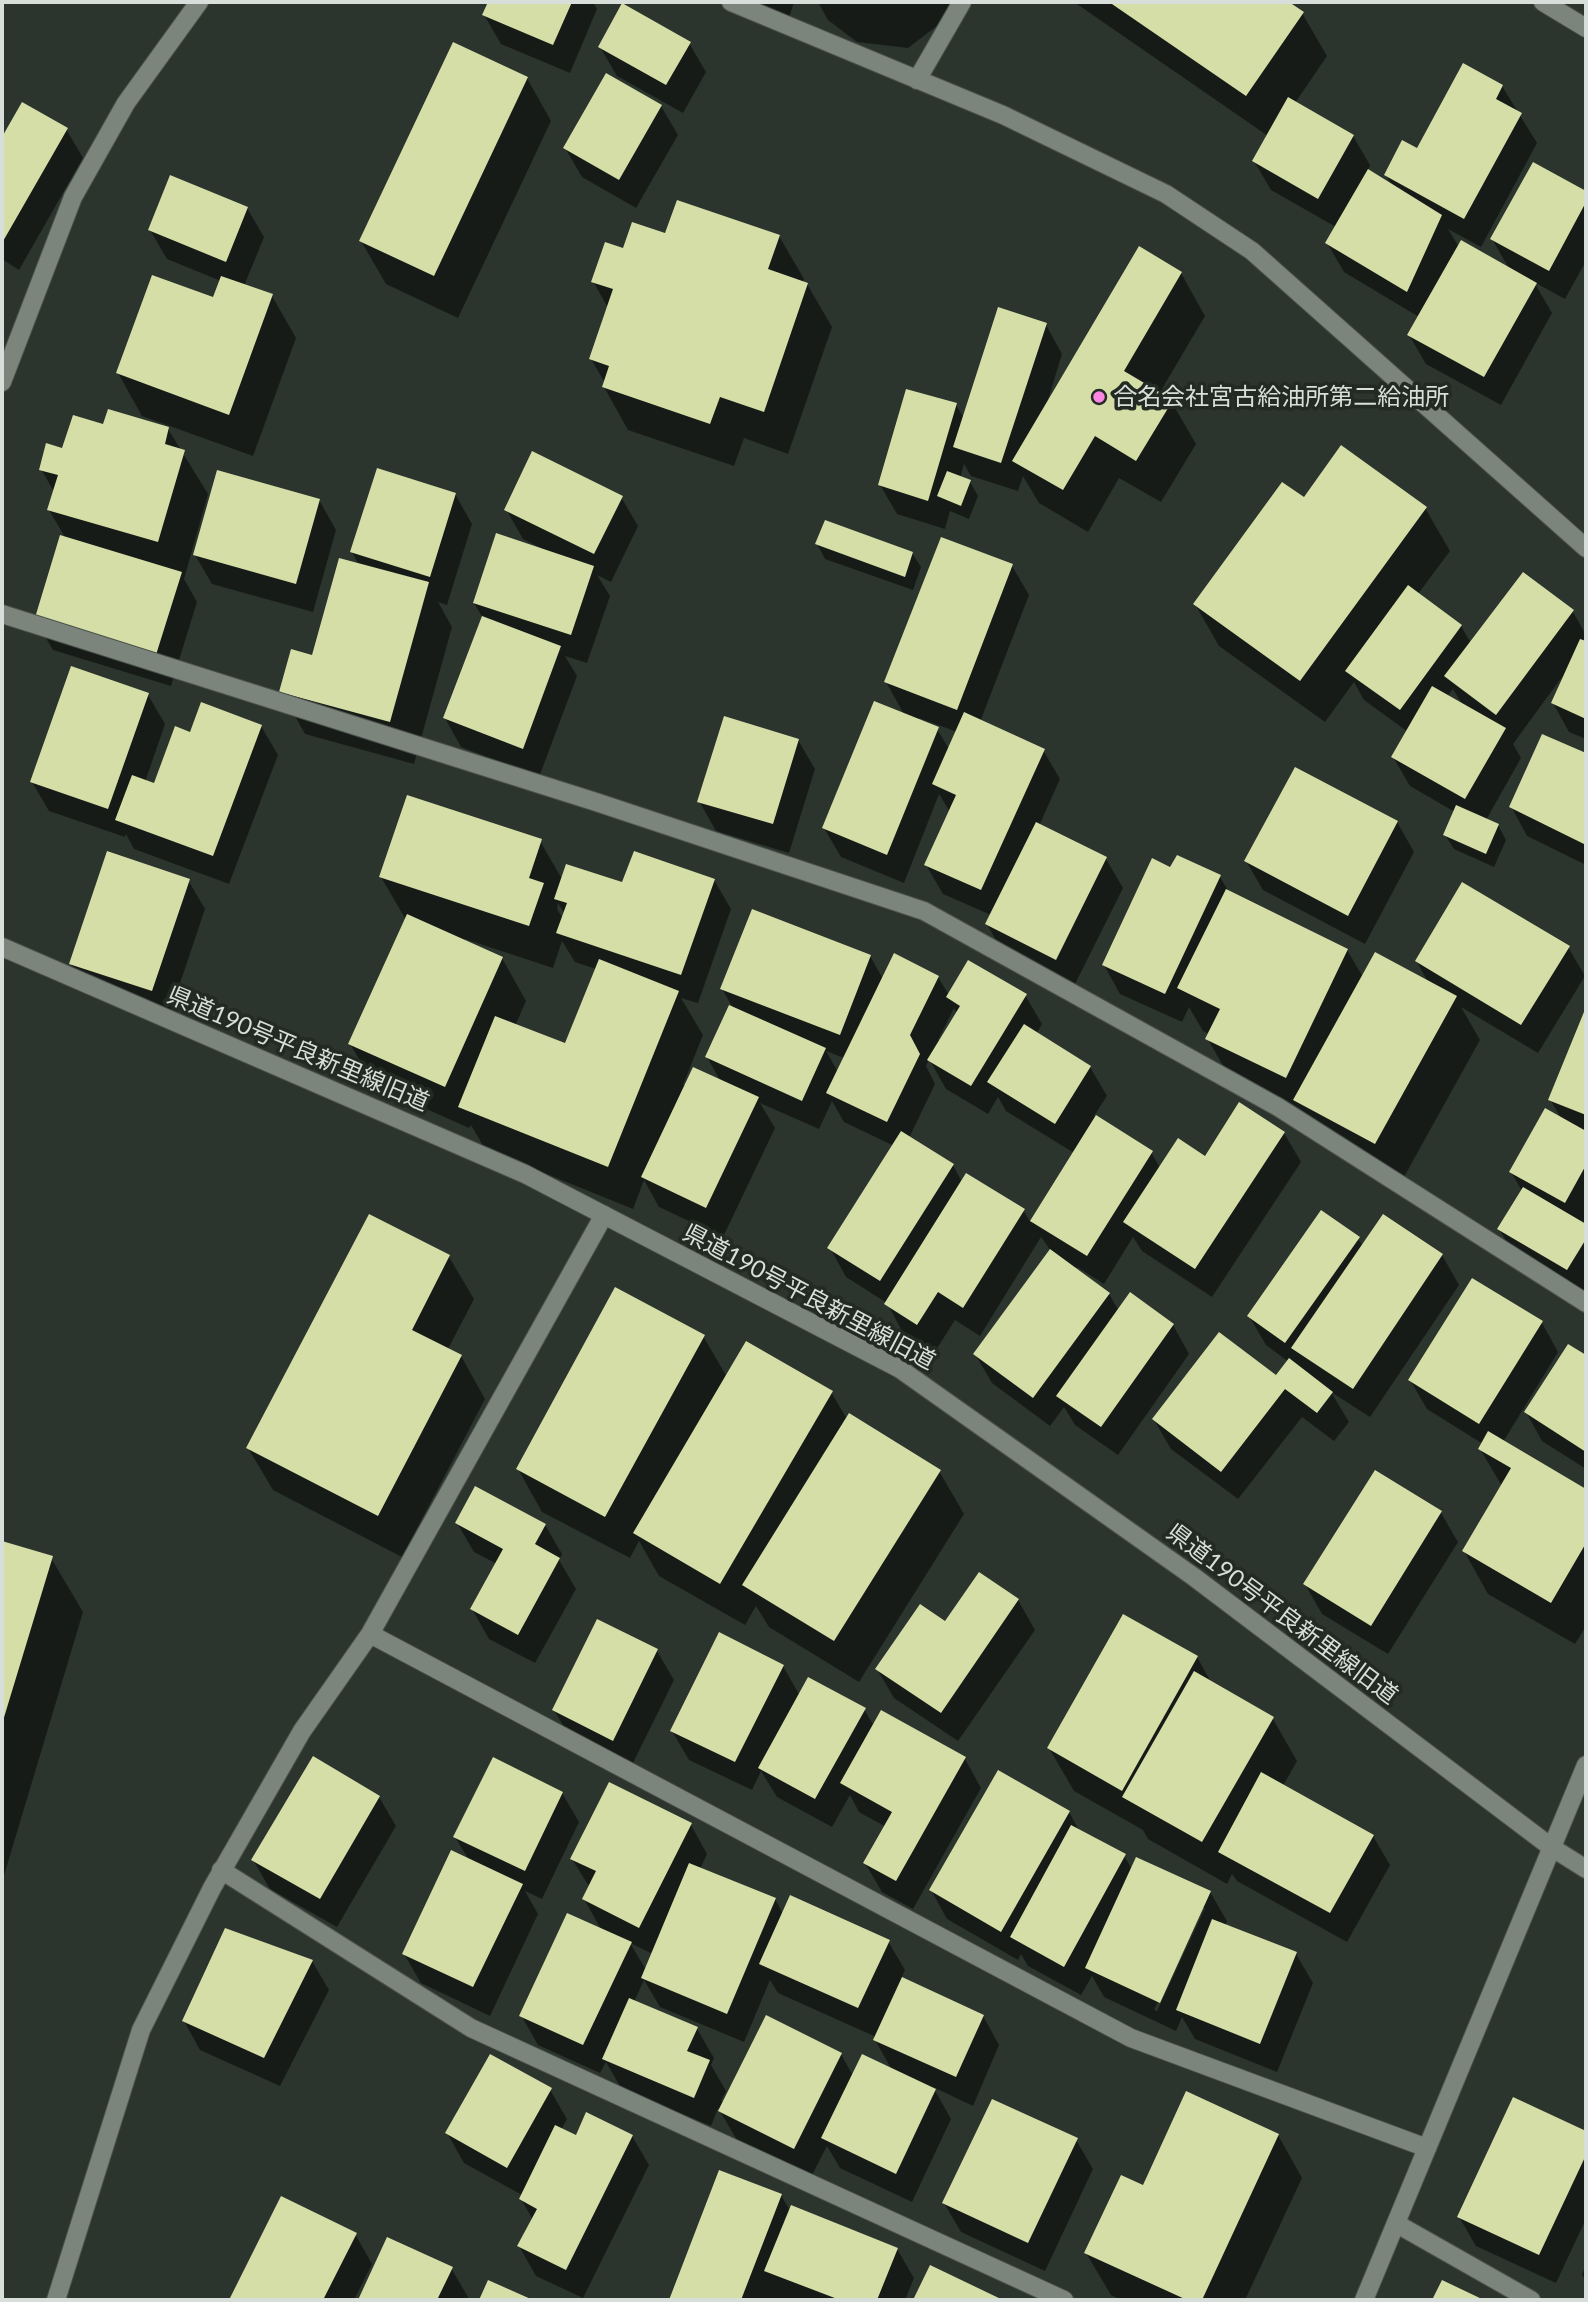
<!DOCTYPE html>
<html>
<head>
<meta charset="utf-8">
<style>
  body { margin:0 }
  #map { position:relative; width:1588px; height:2302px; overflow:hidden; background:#2b342d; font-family:Lato,sans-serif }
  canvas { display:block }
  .frame { position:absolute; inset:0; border:4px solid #d8ded9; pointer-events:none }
</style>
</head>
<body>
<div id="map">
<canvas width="1588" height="2302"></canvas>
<div class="frame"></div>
</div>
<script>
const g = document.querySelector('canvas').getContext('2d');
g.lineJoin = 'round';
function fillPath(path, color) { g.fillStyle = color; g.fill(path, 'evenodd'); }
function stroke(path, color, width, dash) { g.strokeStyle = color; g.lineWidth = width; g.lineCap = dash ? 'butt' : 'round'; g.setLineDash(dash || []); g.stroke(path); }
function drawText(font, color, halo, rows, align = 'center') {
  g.font = font + ' Lato,"Noto Sans JP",sans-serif'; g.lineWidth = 7; g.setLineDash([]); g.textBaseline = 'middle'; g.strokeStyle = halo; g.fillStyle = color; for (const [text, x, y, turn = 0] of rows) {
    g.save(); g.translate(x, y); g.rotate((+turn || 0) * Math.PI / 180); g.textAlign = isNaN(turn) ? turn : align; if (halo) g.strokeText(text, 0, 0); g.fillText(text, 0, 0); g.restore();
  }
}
fillPath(new Path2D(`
  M 489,2 L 593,2 L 597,9 L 570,73 L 501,44 L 484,15 Z
  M 732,2 L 794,2 L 788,21 Z
  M 818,2 L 949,2 L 955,12 L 908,48 L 857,42 L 828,20 Z
  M 1074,2 L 1286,2 L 1302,13 L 1327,56 L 1295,103 L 1353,136 L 1370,165 L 1368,171 L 1392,186 L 1386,175 L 1502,86 L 1537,143 L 1481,247 L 1448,229 L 1459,247 L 1510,270 L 1492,239 L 1534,164 L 1586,193 L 1586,261 L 1565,299 L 1534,282 L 1552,313 L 1501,405 L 1426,364 L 1409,335 L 1419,317 L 1344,272 L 1327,243 L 1336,227 L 1271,190 L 1254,161 L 1268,136 Z
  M 689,43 L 706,72 L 683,113 L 617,76 L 600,47 Z
  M 527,78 L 551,121 L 458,318 L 386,284 L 361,241 Z
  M 23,104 L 66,129 L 83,158 L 19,270 L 2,259 L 2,141 Z
  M 661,106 L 678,135 L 636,208 L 582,177 L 565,148 Z
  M 247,208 L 264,237 L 244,286 L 272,296 L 296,338 L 253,456 L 142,416 L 118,373 L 214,299 L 221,281 L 167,259 L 150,230 Z
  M 779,236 L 804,279 L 802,283 L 807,284 L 832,327 L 788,454 L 744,438 L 734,466 L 628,430 L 604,387 L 605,383 L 591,359 L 608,308 L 593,281 L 624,250 Z
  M 1181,273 L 1205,316 L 1159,394 L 1171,401 L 1196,444 L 1161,502 L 1119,478 L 1088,532 L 1039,503 L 1023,476 L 1018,491 L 971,476 L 964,464 L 960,478 L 970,482 L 978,496 L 969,519 L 950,511 L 945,529 L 897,514 L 880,485 L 956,405 L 964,418 L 1046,325 L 1062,354 L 1047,403 Z
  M 104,426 L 168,429 L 208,494 L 184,579 L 197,602 L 171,686 L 53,650 L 36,621 L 66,539 L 49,510 L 54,492 L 41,469 L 64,450 Z
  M 455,494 L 472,524 L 447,605 L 438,602 L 452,627 L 414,764 L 305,734 L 281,691 L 313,657 L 359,565 L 352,552 Z
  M 621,497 L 638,526 L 611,582 L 597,575 L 610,596 L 587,663 L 565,656 L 577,676 L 539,777 L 461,747 L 445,718 L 483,618 L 474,603 L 541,548 L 523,539 L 506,509 Z
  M 1304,499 L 1425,508 L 1450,551 L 1418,594 L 1461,626 L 1471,643 L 1523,575 L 1573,612 L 1586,635 L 1586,739 L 1569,732 L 1553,703 L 1562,677 L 1513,744 L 1521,758 L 1486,820 L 1498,825 L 1506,840 L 1494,867 L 1454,849 L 1445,835 L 1455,812 L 1410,786 L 1393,757 L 1408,732 L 1364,700 L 1354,682 L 1325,722 L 1219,646 L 1195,604 ZM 1453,689 L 1463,706 L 1447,697 Z
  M 319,500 L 336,530 L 313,612 L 212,584 L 195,555 Z
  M 817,544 L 912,553 L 921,567 L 913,590 L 825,559 Z
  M 1012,566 L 1029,595 L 980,722 L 1043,750 L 1060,779 L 1039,826 L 1106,859 L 1123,888 L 1073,988 L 1003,953 L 987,924 L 991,915 L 943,894 L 926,865 L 950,812 L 939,794 L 904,883 L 841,857 L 824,828 L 905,716 L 886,682 ZM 919,718 L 957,732 L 949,749 L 937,729 L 918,721 Z
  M 148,695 L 165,724 L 145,782 L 155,785 L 191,734 L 261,726 L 278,755 L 229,884 L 134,849 L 126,834 L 125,837 L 49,811 L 32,782 Z
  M 1543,736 L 1586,755 L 1586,865 L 1527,836 L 1511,806 Z
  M 798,740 L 815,769 L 789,853 L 716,831 L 699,801 Z
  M 1397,822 L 1414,852 L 1365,944 L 1263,890 L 1246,861 Z
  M 540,841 L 562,879 L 623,885 L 714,880 L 731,909 L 698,1003 L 681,998 L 703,1035 L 683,1085 L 686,1086 L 721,1082 L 707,1057 L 733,1008 L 722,989 L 870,956 L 883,979 L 938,977 L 949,995 L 1025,995 L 1042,1024 L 1036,1034 L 1090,1067 L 1107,1096 L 1094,1116 L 1151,1152 L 1160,1168 L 1205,1158 L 1284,1133 L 1301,1162 L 1212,1297 L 1142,1251 L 1133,1237 L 1104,1284 L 1077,1267 L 1075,1270 L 1109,1294 L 1119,1311 L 1173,1325 L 1189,1354 L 1118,1455 L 1075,1425 L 1064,1407 L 1050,1426 L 992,1383 L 975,1354 L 1051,1251 L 1041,1237 L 980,1336 L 955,1320 L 934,1353 L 903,1333 L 887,1303 L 846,1277 L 830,1248 L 894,1146 L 844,1122 L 832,1101 L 819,1129 L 760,1103 L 775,1128 L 723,1237 L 659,1207 L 644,1180 L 633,1209 L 485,1149 L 471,1125 L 469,1128 L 375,1086 L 350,1044 L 406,920 L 381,877 ZM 558,903 L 565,914 L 563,919 L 557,909 ZM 465,939 L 553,968 L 562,941 L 575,962 L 596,969 L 566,1046 L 515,1026 L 526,1001 L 502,958 L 464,941 ZM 954,1008 L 957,1014 L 941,1041 L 938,1040 ZM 826,1051 L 844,1058 L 838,1072 ZM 929,1059 L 946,1089 L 988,1114 L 998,1097 L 1006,1111 L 1074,1153 L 1031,1223 L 1023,1210 L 962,1182 L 953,1165 L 909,1138 L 935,1084 L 926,1066 Z
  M 1177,857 L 1220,877 L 1229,892 L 1347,950 L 1363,977 L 1429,984 L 1417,962 L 1568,947 L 1585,976 L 1538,1053 L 1461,1007 L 1480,1040 L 1399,1186 L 1232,1081 L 1207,1038 L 1209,1034 L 1203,1031 L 1189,1007 L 1182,1022 L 1120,994 L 1104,965 Z
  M 188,880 L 205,909 L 168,1019 L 88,993 L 71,964 Z
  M 1586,1011 L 1585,1225 L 1586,1295 L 1516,1258 L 1499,1229 L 1522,1191 L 1511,1172 L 1562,1120 L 1550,1099 Z
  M 369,1216 L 449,1257 L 474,1299 L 448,1349 L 461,1356 L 485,1399 L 402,1557 L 273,1490 L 248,1448 Z
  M 1383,1216 L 1442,1255 L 1459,1285 L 1370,1417 L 1331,1392 L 1349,1422 L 1334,1441 L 1302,1417 L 1238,1499 L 1171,1449 L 1154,1420 L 1276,1378 L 1289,1362 L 1266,1345 L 1249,1316 L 1358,1239 L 1363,1246 Z
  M 1542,1323 L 1558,1352 L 1503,1442 L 1586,1491 L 1586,1626 L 1575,1644 L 1488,1594 L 1464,1551 L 1502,1486 L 1480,1449 L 1483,1444 L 1427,1409 L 1410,1380 Z
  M 703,1336 L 727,1377 L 831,1392 L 847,1419 L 939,1471 L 964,1514 L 859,1682 L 769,1627 L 756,1606 L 745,1625 L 659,1576 L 639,1541 L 630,1558 L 542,1512 L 518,1469 Z
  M 1568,1346 L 1586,1358 L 1586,1469 L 1542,1441 L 1526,1412 Z
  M 1375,1472 L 1441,1513 L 1458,1542 L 1388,1654 L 1322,1614 L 1305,1584 Z
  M 457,1523 L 545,1525 L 562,1554 L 559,1560 L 576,1589 L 535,1663 L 489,1639 L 472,1609 L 497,1564 L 474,1552 Z
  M 2,1543 L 51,1558 L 83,1612 L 2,1882 Z
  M 1018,1600 L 1035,1630 L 958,1741 L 894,1698 L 877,1669 L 945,1624 Z
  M 657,1651 L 674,1680 L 630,1769 L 571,1739 L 554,1710 Z
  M 1197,1657 L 1212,1684 L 1273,1719 L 1297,1761 L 1283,1786 L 1373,1836 L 1390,1865 L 1347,1942 L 1237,1881 L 1232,1874 L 1227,1884 L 1148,1839 L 1143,1830 L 1074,1791 L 1049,1748 Z
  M 783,1666 L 800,1696 L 864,1709 L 874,1726 L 965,1759 L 981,1788 L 913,1909 L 882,1892 L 865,1863 L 886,1827 L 859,1812 L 850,1795 L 832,1827 L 777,1797 L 761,1771 L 752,1790 L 689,1760 L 672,1731 Z
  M 562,1793 L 579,1822 L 542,1899 L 525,1891 L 538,1914 L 490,2016 L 421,1983 L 404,1954 L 469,1860 L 455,1837 Z
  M 379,1797 L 396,1826 L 337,1927 L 270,1889 L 253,1860 Z
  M 1069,1812 L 1080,1832 L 1124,1856 L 1132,1869 L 1210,1892 L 1227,1921 L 1225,1926 L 1296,1954 L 1313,1983 L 1277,2072 L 1195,2039 L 1182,2017 L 1176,2031 L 1104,1997 L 1092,1976 L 1081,1995 L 1028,1966 L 1021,1954 L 1018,1960 L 947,1919 L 931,1890 ZM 1202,1908 L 1205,1908 L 1157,2011 L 1154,2010 Z
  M 691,1825 L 707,1854 L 700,1869 L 775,1899 L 783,1914 L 888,1941 L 905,1970 L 901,1979 L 983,2016 L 999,2045 L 973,2106 L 933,2087 L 951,2119 L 912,2202 L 840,2168 L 827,2146 L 811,2177 L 737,2140 L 718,2108 L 711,2126 L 621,2088 L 606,2062 L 600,2073 L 538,2045 L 521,2015 L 602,1931 L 584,1899 L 590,1888 L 572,1859 ZM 630,1943 L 653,1954 L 646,1970 ZM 644,1980 L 660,2007 L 744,2042 L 770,1980 L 778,1993 L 876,2037 L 875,2040 L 892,2070 L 853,2076 L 841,2054 L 724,2102 L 721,2101 L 726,2091 L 711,2065 L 714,2058 L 697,2029 L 634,2002 Z
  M 312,1961 L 329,1990 L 280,2086 L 200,2050 L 184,2021 Z
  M 550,2090 L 567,2119 L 561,2130 L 577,2138 L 632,2136 L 649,2165 L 583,2298 L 536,2276 L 519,2246 L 533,2220 L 521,2199 L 522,2195 L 464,2163 L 447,2133 Z
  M 1514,2099 L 1586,2133 L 1586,2219 L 1556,2283 L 1476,2246 L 1459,2217 Z
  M 1278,2135 L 1302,2178 L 1245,2300 L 1121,2300 L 1111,2295 L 1086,2253 L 1144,2187 Z
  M 1076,2140 L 1093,2169 L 1045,2271 L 961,2232 L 944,2203 Z
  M 720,2173 L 781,2195 L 790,2211 L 897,2249 L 914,2278 L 905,2300 L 671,2300 Z
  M 282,2199 L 355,2234 L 372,2264 L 354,2300 L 231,2300 Z
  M 387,2239 L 451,2268 L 468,2297 L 467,2300 L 360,2300 Z
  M 1586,2266 L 1586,2283 L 1582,2274 Z`), '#0007');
fillPath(new Path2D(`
  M 488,2 L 572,2 L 553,45 L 482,15 Z
  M 1109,2 L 1289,2 L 1304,12 L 1246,96 Z
  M 622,3 L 691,42 L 666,85 L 598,47 Z
  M 453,42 L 528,77 L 434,276 L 359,241 Z
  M 1463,63 L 1503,85 L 1496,99 L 1522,113 L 1464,219 L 1384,175 L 1402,140 L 1417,148 Z
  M 606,73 L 662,105 L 619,180 L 563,148 Z
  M 1288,97 L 1354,135 L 1318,199 L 1252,161 Z
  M 22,102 L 68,128 L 2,243 L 2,137 Z
  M 1533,162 L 1586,191 L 1586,202 L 1549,271 L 1490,239 Z
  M 1368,169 L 1442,215 L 1407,292 L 1325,243 Z
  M 170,175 L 248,207 L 226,262 L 148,230 Z
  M 677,200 L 780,235 L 768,269 L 808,283 L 764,412 L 720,397 L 710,424 L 602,387 L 609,366 L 589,359 L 613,289 L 591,282 L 605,242 L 623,248 L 632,222 L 665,233 Z
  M 1461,240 L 1537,283 L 1484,377 L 1407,335 Z
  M 1139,246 L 1182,272 L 1124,371 L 1173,400 L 1136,461 L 1095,436 L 1063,490 L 1012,461 Z
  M 152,275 L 213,297 L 221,276 L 273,294 L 229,415 L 116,373 Z
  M 998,307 L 1047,323 L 1001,463 L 953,447 Z
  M 906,389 L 957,403 L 928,501 L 878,485 Z
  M 108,409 L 169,427 L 165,444 L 185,450 L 158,542 L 47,510 L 58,475 L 39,470 L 46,443 L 62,448 L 73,415 L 103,424 Z
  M 1341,445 L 1427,507 L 1300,681 L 1193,604 L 1282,482 L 1304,497 Z
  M 532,451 L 623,496 L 594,554 L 504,510 Z
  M 377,468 L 456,493 L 430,577 L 350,552 Z
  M 217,470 L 320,499 L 296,584 L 193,555 Z
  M 947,471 L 971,480 L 961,506 L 937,496 Z
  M 825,520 L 913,552 L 905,577 L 815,544 Z
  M 496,533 L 594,566 L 571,635 L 473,603 Z
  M 60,535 L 182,572 L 155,658 L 34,621 Z
  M 941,537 L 1013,564 L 957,710 L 884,682 Z
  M 339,558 L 429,582 L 390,722 L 279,692 L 291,649 L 312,655 Z
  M 1523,572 L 1574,610 L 1496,715 L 1444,676 Z
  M 1408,585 L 1462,625 L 1400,710 L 1345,671 Z
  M 482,616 L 561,646 L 523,749 L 443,718 Z
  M 1580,639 L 1586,641 L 1586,719 L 1551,703 Z
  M 71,666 L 149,693 L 108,809 L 30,782 Z
  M 1432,686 L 1506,728 L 1465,799 L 1391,757 Z
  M 874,701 L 939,727 L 887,855 L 822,828 Z
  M 201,702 L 262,725 L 213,856 L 115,820 L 132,775 L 154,783 L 175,726 L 190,732 Z
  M 964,712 L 1045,749 L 981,890 L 924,865 L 956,795 L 932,784 Z
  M 724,716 L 799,739 L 773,824 L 697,802 Z
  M 1542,734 L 1586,753 L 1586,845 L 1509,807 Z
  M 1295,767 L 1398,821 L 1348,916 L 1244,861 Z
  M 407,795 L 542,839 L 529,878 L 544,883 L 529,926 L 379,877 Z
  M 1456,805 L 1499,824 L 1486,854 L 1443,835 Z
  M 1036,822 L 1107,857 L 1056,960 L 985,924 Z
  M 107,851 L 190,879 L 152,991 L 69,964 Z
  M 634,851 L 715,879 L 681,975 L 556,933 L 567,903 L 554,899 L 566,864 L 622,882 Z
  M 1177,855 L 1221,875 L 1165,994 L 1102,965 L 1152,858 L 1170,867 Z
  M 1462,882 L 1570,946 L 1521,1025 L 1415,961 Z
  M 1226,889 L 1348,949 L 1286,1078 L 1205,1039 L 1220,1009 L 1177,988 Z
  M 752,909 L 871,955 L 840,1035 L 720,989 Z
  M 407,914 L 503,957 L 445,1087 L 348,1044 Z
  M 1375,952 L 1457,996 L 1375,1144 L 1293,1100 Z
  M 894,953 L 939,976 L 910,1035 L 920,1054 L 887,1122 L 826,1093 Z
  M 599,959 L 679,991 L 608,1167 L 458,1107 L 495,1016 L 565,1043 Z
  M 968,960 L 1027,994 L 971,1086 L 927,1060 L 960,1006 L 946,997 Z
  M 729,1005 L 826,1048 L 802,1101 L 705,1057 Z
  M 1586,1007 L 1586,1115 L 1548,1100 Z
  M 1024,1024 L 1091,1066 L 1055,1124 L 987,1082 Z
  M 693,1067 L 759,1097 L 706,1208 L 641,1177 Z
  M 1239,1102 L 1285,1132 L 1195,1269 L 1123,1222 L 1178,1138 L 1205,1156 Z
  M 1545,1108 L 1586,1131 L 1586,1165 L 1565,1203 L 1509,1172 Z
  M 1096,1115 L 1153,1151 L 1087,1256 L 1030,1221 Z
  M 901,1131 L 954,1164 L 880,1281 L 827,1248 Z
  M 966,1173 L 1025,1209 L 963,1308 L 938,1292 L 917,1325 L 884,1304 Z
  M 1523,1187 L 1586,1224 L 1586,1239 L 1567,1270 L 1497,1229 Z
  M 1321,1210 L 1360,1237 L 1285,1343 L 1247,1316 Z
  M 369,1214 L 450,1255 L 412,1330 L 462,1355 L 378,1516 L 246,1448 Z
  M 1383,1214 L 1443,1254 L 1353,1389 L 1291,1348 Z
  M 1050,1249 L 1110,1293 L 1033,1398 L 973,1354 Z
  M 1472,1278 L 1543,1321 L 1479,1424 L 1408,1380 Z
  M 615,1287 L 705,1335 L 605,1517 L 516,1469 Z
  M 1130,1292 L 1174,1324 L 1101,1427 L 1056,1396 Z
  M 1219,1332 L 1276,1375 L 1289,1358 L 1333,1392 L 1317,1413 L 1285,1389 L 1221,1472 L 1152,1419 Z
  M 746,1341 L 833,1391 L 720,1584 L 633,1533 Z
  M 1568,1344 L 1586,1355 L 1586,1452 L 1524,1412 Z
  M 849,1413 L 941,1470 L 834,1641 L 742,1585 Z
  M 1488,1431 L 1586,1489 L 1586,1543 L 1551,1603 L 1462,1551 L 1511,1468 L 1478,1449 Z
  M 1375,1470 L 1442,1511 L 1371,1626 L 1303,1584 Z
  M 475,1486 L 546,1524 L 535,1544 L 560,1558 L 518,1635 L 470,1609 L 503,1549 L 455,1523 Z
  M 2,1541 L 53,1556 L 2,1724 Z
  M 979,1572 L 1019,1599 L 941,1713 L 875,1669 L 920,1604 L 945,1621 Z
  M 1123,1614 L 1198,1656 L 1122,1791 L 1047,1748 Z
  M 597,1619 L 658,1649 L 613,1741 L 552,1710 Z
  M 719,1632 L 784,1665 L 735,1762 L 670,1731 Z
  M 1194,1671 L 1274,1717 L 1202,1842 L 1122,1797 Z
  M 808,1677 L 866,1708 L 815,1799 L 758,1768 Z
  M 881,1710 L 966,1757 L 896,1881 L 863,1863 L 892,1812 L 840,1783 Z
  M 313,1756 L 380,1796 L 320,1899 L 251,1860 Z
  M 493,1757 L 563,1792 L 525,1871 L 453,1837 Z
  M 998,1770 L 1070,1811 L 1001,1932 L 929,1890 Z
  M 1261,1772 L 1374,1835 L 1330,1913 L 1218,1852 Z
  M 609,1782 L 692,1823 L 639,1928 L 582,1899 L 596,1871 L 570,1859 Z
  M 1071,1825 L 1126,1854 L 1064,1967 L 1010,1937 Z
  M 451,1850 L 523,1884 L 473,1987 L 402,1954 Z
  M 1136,1857 L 1211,1891 L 1160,2003 L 1085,1968 Z
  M 689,1863 L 776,1898 L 727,2014 L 641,1978 Z
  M 790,1895 L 890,1940 L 858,2008 L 759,1964 Z
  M 567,1913 L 632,1942 L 583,2045 L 519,2016 Z
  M 1212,1919 L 1297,1952 L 1260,2044 L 1176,2010 Z
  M 225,1928 L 313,1960 L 264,2058 L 182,2021 Z
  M 902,1977 L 984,2015 L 956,2077 L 873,2040 Z
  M 629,1998 L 698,2027 L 687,2051 L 710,2060 L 694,2098 L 602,2059 Z
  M 766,2015 L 842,2053 L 794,2149 L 718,2111 Z
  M 490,2054 L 552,2088 L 507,2168 L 445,2133 Z
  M 862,2054 L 936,2089 L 896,2174 L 821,2138 Z
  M 1186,2091 L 1279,2134 L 1202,2300 L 1187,2300 L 1084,2253 L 1121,2175 L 1143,2185 Z
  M 1513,2097 L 1586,2131 L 1586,2155 L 1539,2255 L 1457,2217 Z
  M 992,2099 L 1078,2138 L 1028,2243 L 942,2203 Z
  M 586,2112 L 633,2135 L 566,2270 L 517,2246 L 537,2209 L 519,2199 L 555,2125 L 576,2135 Z
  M 719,2170 L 782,2194 L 741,2300 L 669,2300 Z
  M 281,2196 L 357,2233 L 323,2300 L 229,2300 Z
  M 791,2205 L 898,2248 L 877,2300 L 840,2300 L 764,2271 Z
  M 387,2237 L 453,2267 L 437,2300 L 358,2300 Z
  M 930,2265 L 1003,2300 L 913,2300 Z
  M 488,2280 L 533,2300 L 479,2300 Z
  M 1442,2280 L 1484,2300 L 1432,2300 Z`), '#d6dea7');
const street = new Path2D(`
  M 731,2 L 1003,115 L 1166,194 L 1252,251 L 1586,548
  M 1543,2 L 1586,28
  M 917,80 L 962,2
  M 2,382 L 73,197 L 126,103 L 199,2
  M 2,614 L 596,802 L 924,911 L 1278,1107 L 1586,1303
  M 370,1634 L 1131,2038 L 1427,2148
  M 221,1870 L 471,2028 L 1064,2300
  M 1397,2224 L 1531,2300
  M 56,2300 L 141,2030 L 212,1888 L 302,1731 L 370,1634 L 604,1215`);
const secondary = new Path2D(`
  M 2,947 L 525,1174 L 900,1369 L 1194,1577 L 1551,1847 L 1586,1869
  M 1364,2300 L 1586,1765`);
stroke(street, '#4b524c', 20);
stroke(secondary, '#4b524c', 20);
stroke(street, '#7b857c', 18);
stroke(secondary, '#7b857c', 18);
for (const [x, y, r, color] of [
  [1099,397,7,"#fc86e4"]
]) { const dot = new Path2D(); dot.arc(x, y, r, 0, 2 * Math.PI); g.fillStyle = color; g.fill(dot); stroke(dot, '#222a23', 2.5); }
drawText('24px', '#d8ded9', '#222a23', [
  ["合名会社宮古給油所第二給油所",1113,397]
], 'left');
drawText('24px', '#d8ded9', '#222a23', [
  ["県道190号平良新里線旧道",298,1049,23],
  ["県道190号平良新里線旧道",809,1297,28],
  ["県道190号平良新里線旧道",1282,1614,37]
]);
</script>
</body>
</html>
